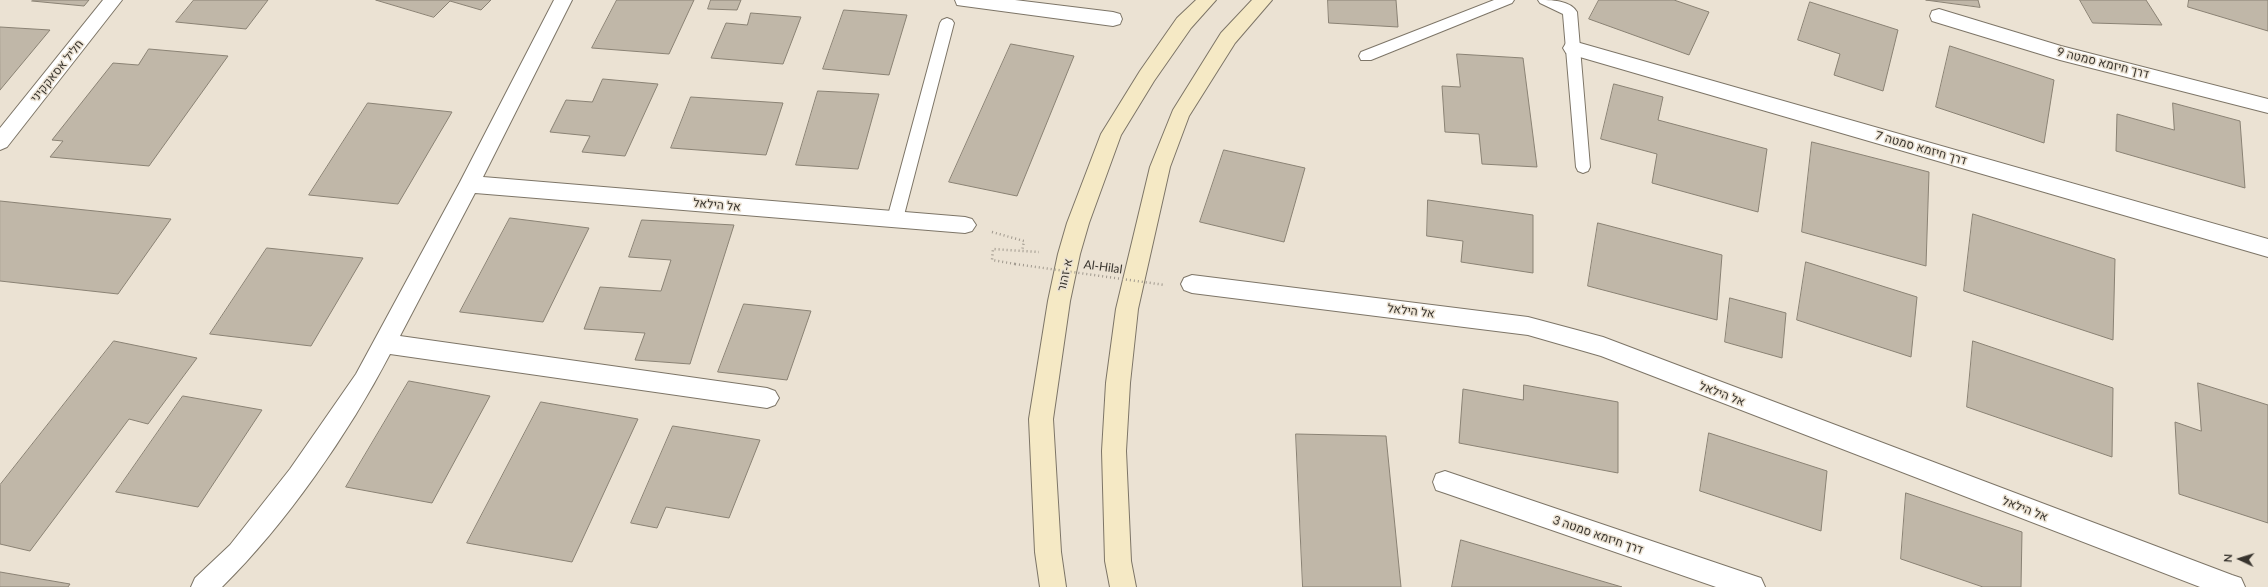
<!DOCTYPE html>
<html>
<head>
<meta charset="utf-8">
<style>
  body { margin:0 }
  #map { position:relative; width:2268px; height:587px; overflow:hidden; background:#ebe2d3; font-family:Lato,sans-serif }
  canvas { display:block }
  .north { position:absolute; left:2220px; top:539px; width:40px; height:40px; -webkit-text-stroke:3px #ebe2d3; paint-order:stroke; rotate:274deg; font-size:11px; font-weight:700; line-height:16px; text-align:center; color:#38342e }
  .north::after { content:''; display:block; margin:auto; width:14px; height:18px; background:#38342e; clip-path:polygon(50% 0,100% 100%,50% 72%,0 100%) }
</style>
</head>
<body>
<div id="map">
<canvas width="2268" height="587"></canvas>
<div class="north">N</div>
</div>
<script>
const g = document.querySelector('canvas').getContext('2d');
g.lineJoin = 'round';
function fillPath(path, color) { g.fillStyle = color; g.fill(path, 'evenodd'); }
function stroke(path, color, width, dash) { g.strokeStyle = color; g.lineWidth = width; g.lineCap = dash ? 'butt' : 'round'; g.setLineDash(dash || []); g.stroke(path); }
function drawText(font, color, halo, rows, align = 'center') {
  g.font = font + ' Lato,Heebo,sans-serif'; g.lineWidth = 3; g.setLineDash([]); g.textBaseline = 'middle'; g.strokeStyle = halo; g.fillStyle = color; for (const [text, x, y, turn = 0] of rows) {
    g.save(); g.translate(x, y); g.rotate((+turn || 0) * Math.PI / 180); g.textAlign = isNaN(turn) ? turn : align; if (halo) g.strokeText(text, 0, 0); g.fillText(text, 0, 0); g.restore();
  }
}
const building = new Path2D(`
  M 33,0 L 89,0 L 84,6 L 32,1 Z
  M 194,0 L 268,0 L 246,29 L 176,22 Z
  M 376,0 L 491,0 L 481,10 L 450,1 L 434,17 Z
  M 617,0 L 694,0 L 669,54 L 592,48 Z
  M 711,0 L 741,0 L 737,10 L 708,9 Z
  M 1328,0 L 1396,0 L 1398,27 L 1329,23 Z
  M 1599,0 L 1674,0 L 1709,12 L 1689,55 L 1589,19 Z
  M 1926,0 L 1978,0 L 1980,7 Z
  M 2080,0 L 2146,0 L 2162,25 L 2093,23 Z
  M 2189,0 L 2268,0 L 2268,31 L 2188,7 Z
  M 1810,2 L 1898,30 L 1883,91 L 1834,75 L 1840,54 L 1798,40 Z
  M 844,10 L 907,15 L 889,75 L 823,69 Z
  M 751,13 L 801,17 L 783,64 L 711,58 L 726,23 L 747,25 Z
  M 0,27 L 50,30 L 0,90 Z
  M 1011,44 L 1074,56 L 1017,196 L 949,182 Z
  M 1950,46 L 2054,80 L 2044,143 L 1936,107 Z
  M 149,49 L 228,56 L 149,166 L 50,157 L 63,141 L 52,140 L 113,63 L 138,65 Z
  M 1457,54 L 1523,58 L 1537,167 L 1482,164 L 1479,134 L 1445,132 L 1442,86 L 1460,87 Z
  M 603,79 L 658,84 L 625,156 L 582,152 L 590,136 L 550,132 L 566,100 L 592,102 Z
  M 1614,84 L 1663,97 L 1658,120 L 1767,149 L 1758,212 L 1652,183 L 1657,154 L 1601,139 Z
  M 818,91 L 879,94 L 858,169 L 796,165 Z
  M 691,97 L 783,103 L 766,155 L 671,148 Z
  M 368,103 L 452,112 L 398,204 L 309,195 Z
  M 2173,103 L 2240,121 L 2245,188 L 2116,151 L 2117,114 L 2174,130 Z
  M 1812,142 L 1929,172 L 1926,266 L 1802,232 Z
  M 1224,150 L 1305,168 L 1284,242 L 1200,222 Z
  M 1428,200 L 1533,215 L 1533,273 L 1461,262 L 1463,241 L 1427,236 Z
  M 0,201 L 171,219 L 118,294 L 0,281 Z
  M 1973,214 L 2115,259 L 2113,340 L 1964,291 Z
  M 510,218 L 589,228 L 543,322 L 460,312 Z
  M 642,220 L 734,225 L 690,364 L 635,360 L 645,333 L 584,329 L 600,287 L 661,291 L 671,260 L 629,257 Z
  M 1598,223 L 1722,255 L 1717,320 L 1588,286 Z
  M 267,248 L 363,258 L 311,346 L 210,334 Z
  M 1806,262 L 1917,297 L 1911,357 L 1797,320 Z
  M 1730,298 L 1786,313 L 1782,358 L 1725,342 Z
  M 744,304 L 811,311 L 787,380 L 718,372 Z
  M 114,341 L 197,358 L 148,424 L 129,419 L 30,551 L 0,544 L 0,485 Z
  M 1973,341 L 2113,388 L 2112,457 L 1967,407 Z
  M 409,381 L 490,396 L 432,503 L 346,487 Z
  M 2198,383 L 2268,405 L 2268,523 L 2179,494 L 2175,422 L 2201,431 Z
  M 1524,385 L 1618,402 L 1618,473 L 1459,443 L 1463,389 L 1523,400 Z
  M 183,396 L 262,410 L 198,507 L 116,492 Z
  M 541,402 L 638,419 L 572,562 L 467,543 Z
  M 673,426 L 760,440 L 729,518 L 666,507 L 657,528 L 631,523 Z
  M 1709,433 L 1827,471 L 1821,531 L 1700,491 Z
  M 1296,434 L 1386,436 L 1401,587 L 1303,587 Z
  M 1906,493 L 2022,532 L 2021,587 L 1983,587 L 1901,559 Z
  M 1461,540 L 1622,587 L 1452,587 Z
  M 0,572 L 70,584 L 68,587 L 0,587 Z`);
fillPath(building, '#c0b7a8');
stroke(building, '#8a8274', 1);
const service = new Path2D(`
  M 1494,0 L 1514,0 L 1512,3 L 1371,60 L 1361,60 L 1359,56 L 1361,52 Z
  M 1538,0 C 1551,0 1570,0 1577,12 L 1590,167 L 1588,171 L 1583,173 L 1578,171 L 1576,167 L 1563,14 L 1540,3 Z
  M 947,18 L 952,20 L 954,23 L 903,219 L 900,223 L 895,225 L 890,223 L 887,219 L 940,23 L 942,20 Z`);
const minor = new Path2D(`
  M 103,0 L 122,0 L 7,147 L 0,150 L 0,128 Z
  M 554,0 L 572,0 L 483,177 L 965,217 L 972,219 L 976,225 L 972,231 L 965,233 L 475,193 L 400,336 L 767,388 L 775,391 L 779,398 L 775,405 L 767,408 L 390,354 C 349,433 286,524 222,587 L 191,587 L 195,578 L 230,545 L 290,469 L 356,374 L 460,182 Z
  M 955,0 L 1015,0 L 1113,12 L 1120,14 L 1122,19 L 1120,24 L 1113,26 L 964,6 L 957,5 Z
  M 1939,9 L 2061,46 L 2268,99 L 2268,113 L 2060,60 L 1932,21 L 1930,16 L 1932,11 Z
  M 1573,41 L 2268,239 L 2268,257 L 1566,53 L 1563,48 L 1566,43 Z
  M 1192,275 L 1528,317 L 1603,337 L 2232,575 L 2241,578 L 2245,587 L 2200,587 L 1601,356 L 1528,335 L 1192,293 L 1184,290 L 1181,284 L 1184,278 Z
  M 1445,471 L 1752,575 L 1761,578 L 1765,587 L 1716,587 L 1445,493 L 1436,490 L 1433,482 L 1436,474 Z`);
const secondary = new Path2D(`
  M 1196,0 L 1216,0 L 1191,28 L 1154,81 L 1121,135 L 1089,223 L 1080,254 L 1070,301 L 1053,419 L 1061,552 L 1066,587 L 1040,587 L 1035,552 L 1029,419 L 1048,301 L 1058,254 L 1067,223 L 1101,134 L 1140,71 L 1177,18 Z
  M 1252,0 L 1272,0 L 1235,43 L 1189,116 L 1170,167 L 1138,309 L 1130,383 L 1126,451 L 1131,561 L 1136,587 L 1110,587 L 1105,561 L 1102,451 L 1106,383 L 1116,309 L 1150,167 L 1173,110 L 1221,33 Z`);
stroke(service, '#7d7567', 2);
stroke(minor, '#7d7567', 2);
stroke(secondary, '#7d7567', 2);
stroke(new Path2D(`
  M 992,232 L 1024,241 L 1022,251
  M 1015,264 L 992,260 L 993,249 L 1039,252`), '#9f988d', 2.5, [1, 3]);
fillPath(service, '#fff');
fillPath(minor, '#fff');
fillPath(secondary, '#f5e9c5');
stroke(new Path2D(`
  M 1015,264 L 1165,285`), '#9f988d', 2.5, [1, 3]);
drawText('12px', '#38342e', '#ebe2d3', [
  ["דרך חיזמא סמטה 9",2103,63,14],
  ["חליל אסאקקיני",57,71,-51],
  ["דרך חיזמא סמטה 7",1921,148,16],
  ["אל הילאל",717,205,5],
  ["Al-Hilal",1103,267,8],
  ["א-זהור",1065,275,-77],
  ["אל הילאל",1411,311,7],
  ["אל הילאל",1722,394,21],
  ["אל הילאל",2025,509,21],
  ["דרך חיזמא סמטה 3",1598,535,19]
]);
</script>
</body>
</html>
